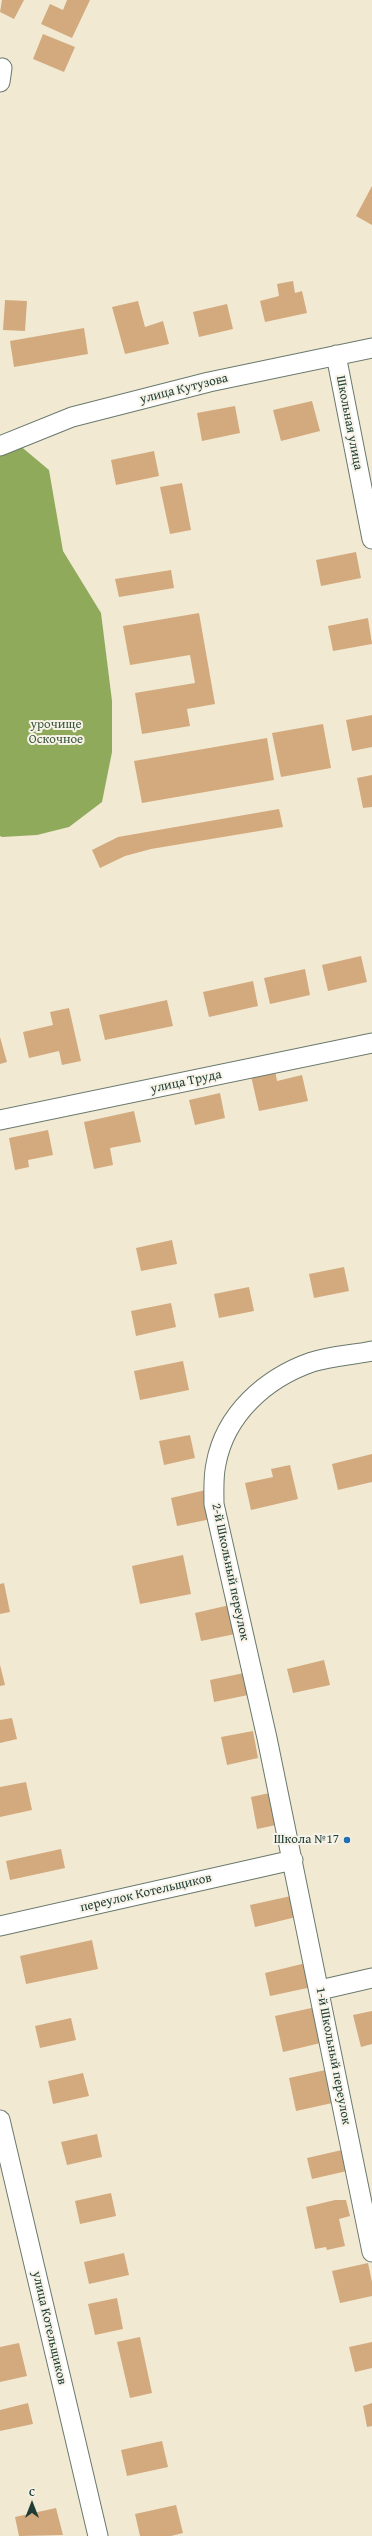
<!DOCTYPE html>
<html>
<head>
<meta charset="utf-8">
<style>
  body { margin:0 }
  #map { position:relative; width:372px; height:2536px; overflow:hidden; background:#f2e9d3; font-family:"Gentium Book Plus",serif }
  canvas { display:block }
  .north { position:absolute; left:12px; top:2484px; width:40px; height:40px; -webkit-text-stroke:3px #f7f3e8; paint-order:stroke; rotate:0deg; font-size:11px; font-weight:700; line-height:16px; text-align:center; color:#1f3d34 }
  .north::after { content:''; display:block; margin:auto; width:14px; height:18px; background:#1f3d34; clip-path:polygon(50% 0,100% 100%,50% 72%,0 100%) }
</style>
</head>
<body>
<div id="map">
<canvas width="372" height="2536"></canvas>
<div class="north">С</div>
</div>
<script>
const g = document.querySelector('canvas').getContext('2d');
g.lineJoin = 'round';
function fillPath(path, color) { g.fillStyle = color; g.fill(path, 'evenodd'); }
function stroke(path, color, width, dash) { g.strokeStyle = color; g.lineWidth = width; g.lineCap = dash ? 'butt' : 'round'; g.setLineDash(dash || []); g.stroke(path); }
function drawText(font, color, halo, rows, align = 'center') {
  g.font = font + ' "Gentium Book Plus",serif'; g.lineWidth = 4; g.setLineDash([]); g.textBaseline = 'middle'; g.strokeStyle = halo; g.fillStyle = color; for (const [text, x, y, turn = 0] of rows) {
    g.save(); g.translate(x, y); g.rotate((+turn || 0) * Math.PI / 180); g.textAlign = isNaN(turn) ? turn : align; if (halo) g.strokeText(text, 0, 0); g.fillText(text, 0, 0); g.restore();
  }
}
fillPath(new Path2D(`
  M 18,444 L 49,470 L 63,551 L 101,613 L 112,701 L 112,752 L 102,802 L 69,827 L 37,835 L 2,837 L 0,836 L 0,450 Z`), '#90aa5c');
fillPath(new Path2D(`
  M 2,0 L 24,0 L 14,19 L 0,12 Z
  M 67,0 L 90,0 L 72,38 L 41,24 L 50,4 L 63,10 Z
  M 43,34 L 75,47 L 64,72 L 33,59 Z
  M 372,186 L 372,225 L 356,216 Z
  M 293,281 L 295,293 L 302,291 L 307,313 L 265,322 L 260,301 L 279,296 L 277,284 Z
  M 5,300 L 27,301 L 25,331 L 3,330 Z
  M 138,301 L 145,327 L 163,321 L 169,344 L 125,354 L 112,307 Z
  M 227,304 L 233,329 L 199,337 L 193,312 Z
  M 84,328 L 88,354 L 14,367 L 10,341 Z
  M 312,401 L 320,431 L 281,441 L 273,410 Z
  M 235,406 L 240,433 L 202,441 L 197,413 Z
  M 154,451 L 159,476 L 116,485 L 111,460 Z
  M 182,483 L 191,530 L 170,534 L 160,487 Z
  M 356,552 L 361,578 L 321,586 L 316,560 Z
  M 171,570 L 174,588 L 119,597 L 115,579 Z
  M 199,613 L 215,704 L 187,709 L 190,726 L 142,734 L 135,693 L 195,683 L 190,655 L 130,665 L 123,626 Z
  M 368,618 L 372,644 L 333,651 L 328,626 Z
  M 372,715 L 372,747 L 352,751 L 346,720 Z
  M 323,724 L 331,768 L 281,777 L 272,733 Z
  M 267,738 L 274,780 L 142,803 L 134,761 Z
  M 372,775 L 372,807 L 363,808 L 357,778 Z
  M 279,809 L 283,827 L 151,849 L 125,856 L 100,868 L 92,850 L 118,837 Z
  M 361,956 L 367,982 L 328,991 L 322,965 Z
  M 305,969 L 310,995 L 270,1004 L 264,978 Z
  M 253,981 L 258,1006 L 209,1017 L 203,992 Z
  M 167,1000 L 173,1026 L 105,1040 L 99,1015 Z
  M 69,1008 L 81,1061 L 62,1065 L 59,1051 L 29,1058 L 23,1032 L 53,1025 L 50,1012 Z
  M 0,1037 L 7,1062 L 0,1064 Z
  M 275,1070 L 277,1081 L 302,1075 L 308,1101 L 259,1111 L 251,1076 Z
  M 220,1093 L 225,1118 L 195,1125 L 189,1100 Z
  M 134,1111 L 141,1142 L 110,1148 L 113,1165 L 94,1169 L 84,1122 Z
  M 48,1130 L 53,1155 L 28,1160 L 29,1167 L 15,1170 L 9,1138 Z
  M 172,1240 L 177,1264 L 141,1271 L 136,1248 Z
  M 344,1267 L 349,1291 L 314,1298 L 309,1274 Z
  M 249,1287 L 254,1311 L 219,1318 L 214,1294 Z
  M 171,1303 L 176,1327 L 136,1336 L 131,1311 Z
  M 183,1361 L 189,1390 L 140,1400 L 134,1371 Z
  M 190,1435 L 195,1458 L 164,1465 L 159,1441 Z
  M 372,1454 L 372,1482 L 338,1490 L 332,1464 Z
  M 290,1465 L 298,1499 L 251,1510 L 245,1483 L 273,1477 L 271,1469 Z
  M 210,1489 L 216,1518 L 177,1526 L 171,1498 Z
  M 183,1555 L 191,1594 L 140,1604 L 132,1566 Z
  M 4,1583 L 10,1612 L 0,1614 L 0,1584 Z
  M 234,1604 L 240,1633 L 201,1641 L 195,1613 Z
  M 324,1660 L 330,1685 L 293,1693 L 287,1669 Z
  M 0,1665 L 5,1685 L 0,1686 Z
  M 249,1672 L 253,1694 L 214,1702 L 210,1680 Z
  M 12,1718 L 17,1739 L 0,1743 L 0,1720 Z
  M 253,1731 L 258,1758 L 227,1765 L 221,1737 Z
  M 26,1782 L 32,1810 L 0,1817 L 0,1787 Z
  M 274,1792 L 281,1824 L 257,1829 L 251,1797 Z
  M 61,1849 L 65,1868 L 10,1880 L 6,1861 Z
  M 291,1896 L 296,1917 L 255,1927 L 250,1905 Z
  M 92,1940 L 98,1969 L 26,1984 L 20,1956 Z
  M 306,1963 L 312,1987 L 270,1996 L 265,1973 Z
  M 325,2005 L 333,2040 L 283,2052 L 275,2016 Z
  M 372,2011 L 372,2044 L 361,2047 L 353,2015 Z
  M 71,2018 L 76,2040 L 40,2048 L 35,2026 Z
  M 330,2069 L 337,2102 L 296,2111 L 289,2078 Z
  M 83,2073 L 89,2096 L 53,2104 L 48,2081 Z
  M 97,2134 L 102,2157 L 67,2165 L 61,2142 Z
  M 342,2150 L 347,2171 L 312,2179 L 307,2158 Z
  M 111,2193 L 116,2216 L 80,2224 L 75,2201 Z
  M 335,2200 L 346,2200 L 350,2216 L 339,2219 L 345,2246 L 327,2250 L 326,2247 L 315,2249 L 306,2207 Z
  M 124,2253 L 129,2275 L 89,2284 L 84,2262 Z
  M 368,2263 L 372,2282 L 372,2296 L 340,2303 L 332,2271 Z
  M 117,2298 L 123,2329 L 95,2335 L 88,2304 Z
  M 140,2337 L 152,2393 L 130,2398 L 117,2342 Z
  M 372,2342 L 372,2368 L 355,2372 L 349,2347 Z
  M 19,2343 L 27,2376 L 0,2382 L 0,2347 Z
  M 28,2403 L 33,2424 L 0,2431 L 0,2410 Z
  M 372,2403 L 372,2426 L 367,2427 L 363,2406 Z
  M 162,2441 L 168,2467 L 127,2476 L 121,2450 Z
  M 176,2505 L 183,2533 L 171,2536 L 140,2536 L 135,2514 Z
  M 56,2508 L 63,2535 L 19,2536 L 15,2517 Z`), '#d2aa7e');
const street = new Path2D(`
  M 0,82 L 2,68
  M 336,355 L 372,539
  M 0,446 L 72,417 L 209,382 L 372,348
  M 0,1120 L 372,1043
  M 372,1351 C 353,1355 331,1356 312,1362 C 266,1378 225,1414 216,1464 C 213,1477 214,1491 214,1504 L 267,1738 L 372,2252
  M 0,1926 L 293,1860
  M 320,1990 L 372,1978
  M 0,2120 L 98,2536`);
stroke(street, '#69796c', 21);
stroke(street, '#fff', 19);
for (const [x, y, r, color] of [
  [347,1840,4,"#1f6fb2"]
]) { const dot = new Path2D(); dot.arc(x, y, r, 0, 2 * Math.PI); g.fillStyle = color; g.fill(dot); stroke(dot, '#f7f3e8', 1.5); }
drawText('13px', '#1f3d34', '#f7f3e8', [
  ["улица Кутузова",184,389,-14],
  ["Школьная улица",349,423,79],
  ["улица Труда",186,1082,-12],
  ["2-й Школьный переулок",230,1572,78],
  ["переулок Котельщиков",146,1893,-13],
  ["1-й Школьный переулок",333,2056,79],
  ["улица Котельщиков",49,2328,77]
]);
drawText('13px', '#3d583e', '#f7f3e8', [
  ["урочище",56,725],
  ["Оскочное",56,740]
]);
drawText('13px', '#1f3d34', '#f7f3e8', [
  ["Школа №17",339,1840]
], 'right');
</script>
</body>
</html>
